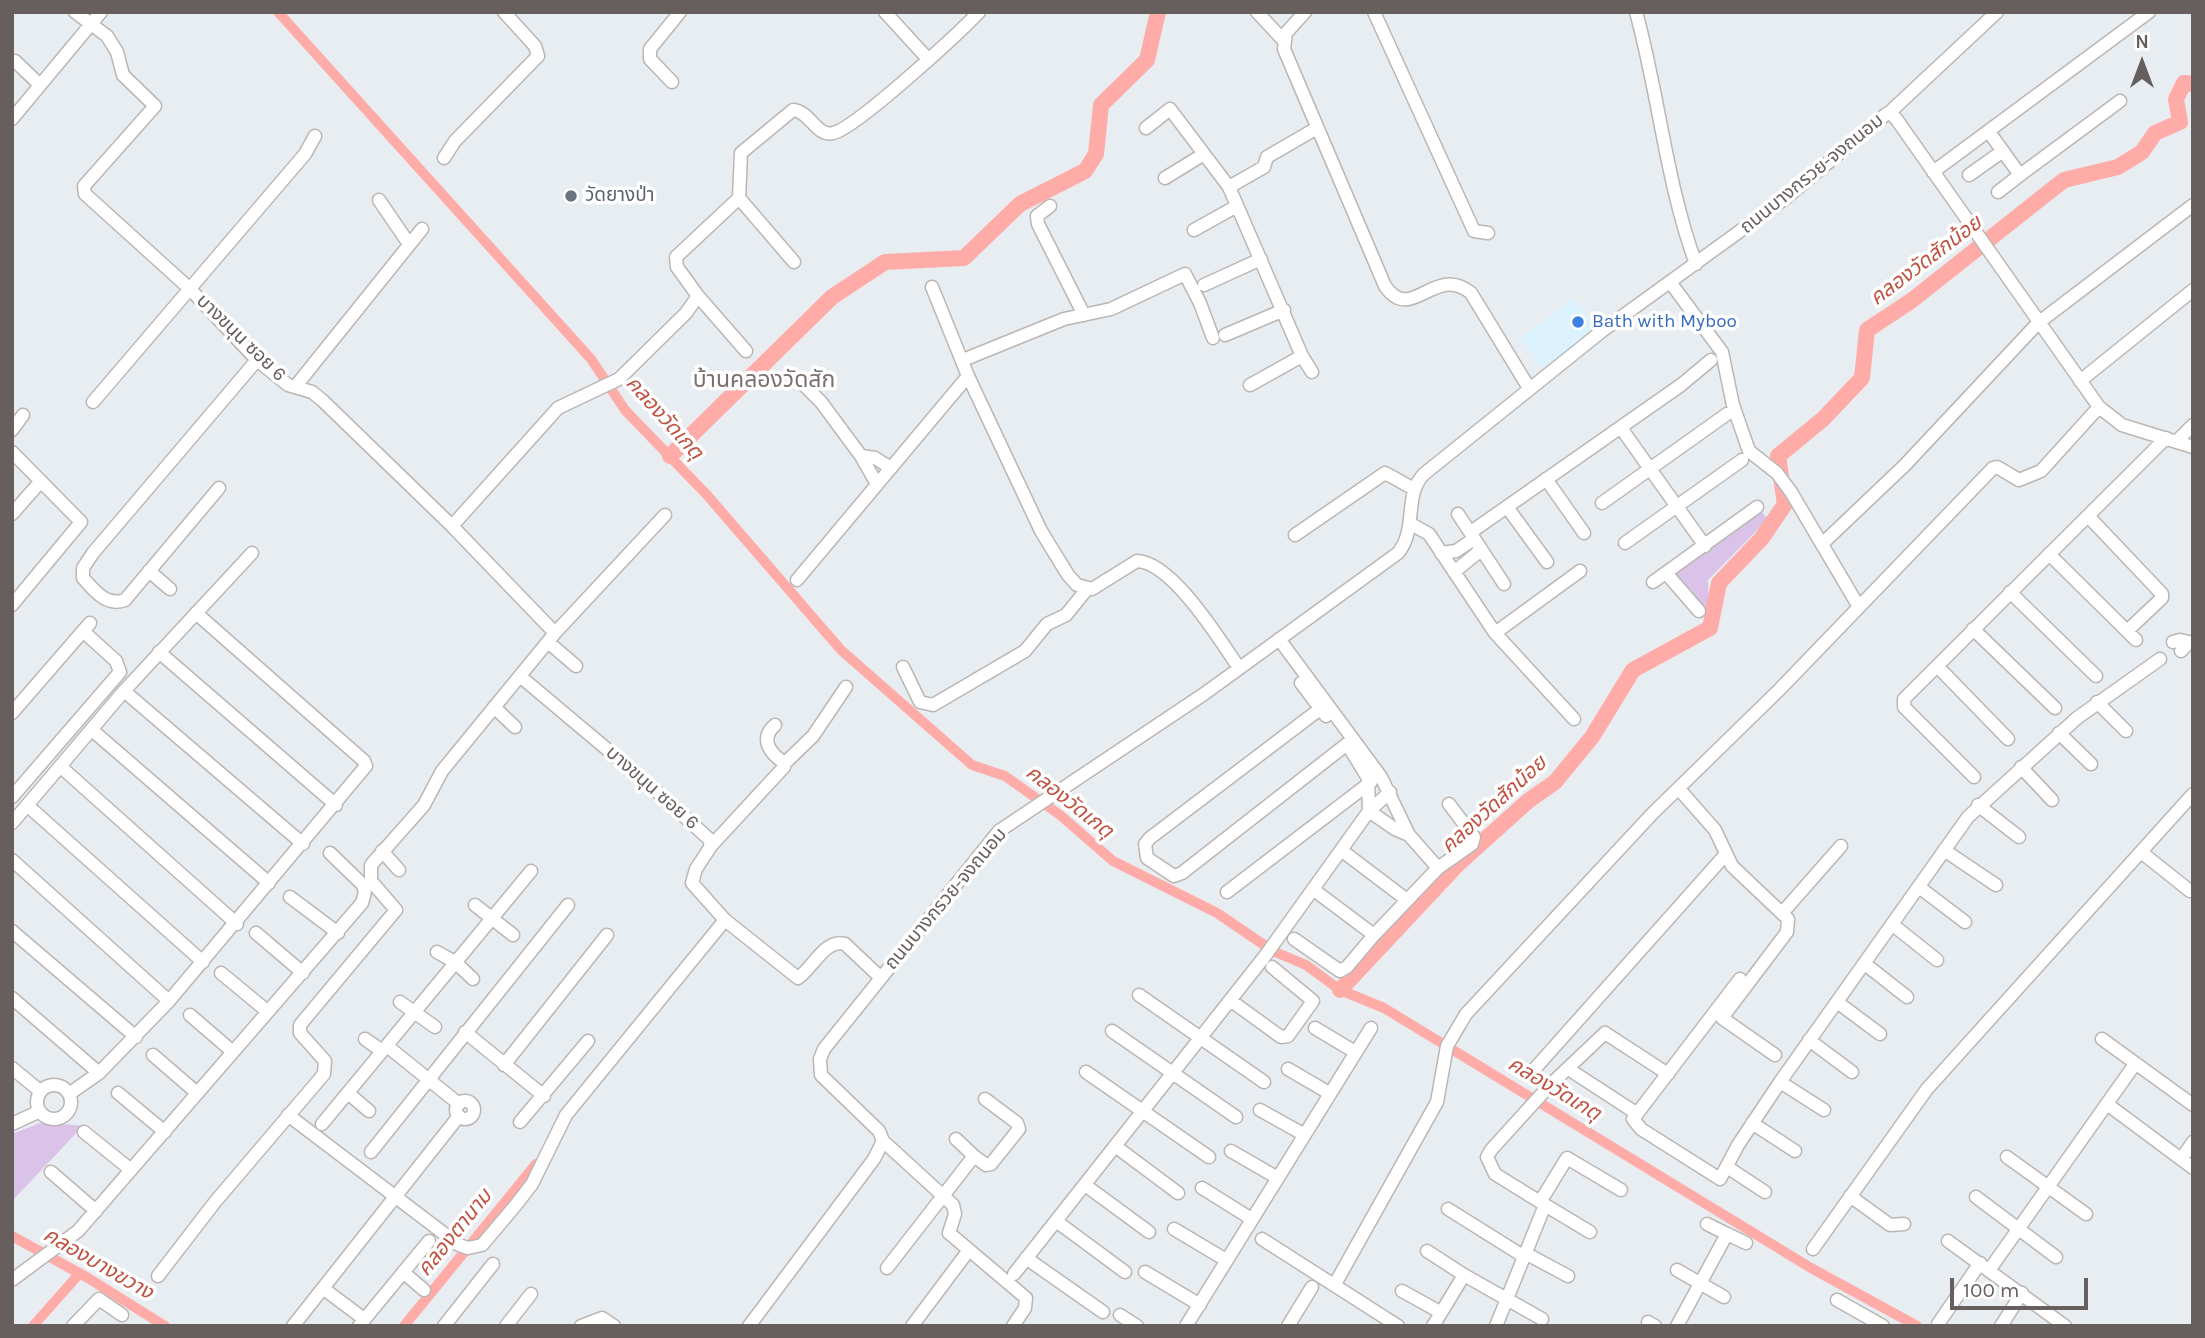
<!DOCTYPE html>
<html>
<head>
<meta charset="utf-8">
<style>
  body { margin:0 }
  #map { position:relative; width:2205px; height:1338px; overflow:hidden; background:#e7edf1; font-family:Karla,sans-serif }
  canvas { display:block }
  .frame { position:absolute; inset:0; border:14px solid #675f5e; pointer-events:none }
  .north { position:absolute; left:2107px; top:28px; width:70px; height:70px; -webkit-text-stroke:5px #fff; paint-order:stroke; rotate:0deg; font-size:19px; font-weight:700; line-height:28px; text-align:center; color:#675f5e }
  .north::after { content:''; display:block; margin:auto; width:24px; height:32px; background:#675f5e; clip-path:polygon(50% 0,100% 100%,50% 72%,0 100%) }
  .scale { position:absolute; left:1950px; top:1278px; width:138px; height:32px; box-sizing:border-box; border:4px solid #675f5e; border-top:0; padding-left:9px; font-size:21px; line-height:24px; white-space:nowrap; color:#675f5e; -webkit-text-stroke:5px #fff; paint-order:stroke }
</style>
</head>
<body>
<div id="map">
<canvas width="2205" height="1338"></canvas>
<div class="frame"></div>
<div class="north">N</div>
<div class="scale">100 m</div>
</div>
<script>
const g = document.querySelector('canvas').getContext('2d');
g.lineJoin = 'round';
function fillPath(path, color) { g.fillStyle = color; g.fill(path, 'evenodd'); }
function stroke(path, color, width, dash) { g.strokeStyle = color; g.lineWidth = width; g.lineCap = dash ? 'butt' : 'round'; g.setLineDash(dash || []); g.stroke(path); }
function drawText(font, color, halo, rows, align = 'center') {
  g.font = font + ' Karla,"Noto Sans Thai",sans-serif'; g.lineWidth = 7; g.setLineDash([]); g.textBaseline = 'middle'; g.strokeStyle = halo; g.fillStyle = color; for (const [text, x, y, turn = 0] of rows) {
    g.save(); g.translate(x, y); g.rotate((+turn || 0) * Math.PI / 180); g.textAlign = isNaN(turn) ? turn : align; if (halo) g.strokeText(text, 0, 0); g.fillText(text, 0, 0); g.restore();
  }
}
fillPath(new Path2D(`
  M 1574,299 L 1598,329 L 1542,368 L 1520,338 Z`), '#ddf2ff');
fillPath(new Path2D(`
  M 1757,507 L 1768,519 L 1708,580 L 1709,603 L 1705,609 L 1664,570 Z
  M 43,1122 L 83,1126 L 12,1201 L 12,1134 Z`), '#dac2e9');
stroke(new Path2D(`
  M 278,12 L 591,359 L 625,410 L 707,495 L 841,650 L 972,765 L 1005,776 L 1060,815 L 1113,861 L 1217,913 L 1273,951 L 1306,965 L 1340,990 L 1384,1008 L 1811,1268 L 1917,1326
  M 12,1236 L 88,1278 L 165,1326
  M 33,1326 L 80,1273
  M 404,1326 L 536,1164`), '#ffaca8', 10);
stroke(new Path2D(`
  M 670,456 L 832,297 L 885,262 L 964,258 L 1020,204 L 1085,171 L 1096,154 L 1101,105 L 1147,60 L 1158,12
  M 1340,990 L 1458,864 L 1528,801 L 1555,782 L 1592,737 L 1633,670 L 1710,628 L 1719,583 L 1762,538 L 1785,504 L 1778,456 L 1823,419 L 1862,378 L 1867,330 L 1911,301 L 2064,180 L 2118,167 L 2142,152 L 2155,133 L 2180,122 L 2176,99 L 2184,83 L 2193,84`), '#ffaca8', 16);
const minor = new Path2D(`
  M 75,12 L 107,36 L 117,52 L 123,75 L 155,106 L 84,186 L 85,194 L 190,289 L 257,360 L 288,385 L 312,392 L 322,400 L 452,526 L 555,633
  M 885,12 L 927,58
  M 1257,12 L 1284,41
  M 1305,12 L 1286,33 L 1284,49 L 1385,286 C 1412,325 1434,263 1471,293 L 1529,388
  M 1374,12 L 1474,231 L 1488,233
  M 1636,12 C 1659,95 1666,183 1696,264
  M 15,61 L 40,85
  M 672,82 L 650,59 L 650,49 L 680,12
  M 1890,112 L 1997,12
  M 12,119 L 101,12
  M 1146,128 L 1170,109 L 1229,187 L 1264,167 L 1267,157 L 1317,128
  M 1989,132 L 2020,175 L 2120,101
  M 444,158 L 455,141 L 538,56 L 535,46 L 504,12
  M 1933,172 L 2149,12
  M 1969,175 L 2003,151
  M 1165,178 L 1204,154
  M 1229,187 L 1302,356 L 1250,385
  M 1998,192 L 2020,175
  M 739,198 L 794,262
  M 379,200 L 409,244
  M 1050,206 L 1037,216 L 1038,224 L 1084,315
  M 1194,230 L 1237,206
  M 1670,282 L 1722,352 L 1733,405 L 1749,451 L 1777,473 L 1791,492 L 1859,607
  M 1204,285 L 1261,259
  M 932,287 L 968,376 L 1041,531 L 1068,575 L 1077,585 L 1092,589 L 1137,561 C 1172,562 1220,640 1239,668
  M 698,296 L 746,351
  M 1225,335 L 1284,310
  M 1302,356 L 1312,372
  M 963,360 L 1064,319 L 1111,309 L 1185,274 L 1200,303 L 1213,338
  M 799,380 L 821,402 L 861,456 L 877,484
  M 2080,381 L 2193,290
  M 295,387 L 422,229
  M 93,402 L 305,154 L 315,136
  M 1621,428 L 1705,546
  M 12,430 L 23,415
  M 2176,442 L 2193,425
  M 12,452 L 81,522 L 12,605
  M 861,456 L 875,458 L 891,468
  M 1546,479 L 1584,533
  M 219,488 L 125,600 C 106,607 94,590 83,578 L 83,568 L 93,553 L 257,360
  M 1602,503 L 1727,414
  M 1507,507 L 1547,562
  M 12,514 L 41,481
  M 1458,514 L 1504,584
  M 2088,516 L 2162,594 L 2162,598 L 2127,631
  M 1411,524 L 1429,534 L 1495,633 L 1574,719
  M 452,526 L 558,408 L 619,379 L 686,313 L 698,296 L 677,267 L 676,257 L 739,198 L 741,153 L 793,110 C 810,111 816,137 833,133 C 855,129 959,33 979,12
  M 1471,532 L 1681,385 L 1711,360
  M 1295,535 L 1385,473 L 1414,489
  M 1625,543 L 1742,460
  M 1822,544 L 1905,465 L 2038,323 L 2193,205
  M 1441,553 L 1456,551 L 1474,539
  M 2049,554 L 2136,640
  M 149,571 L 170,589
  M 1454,572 L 1481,550
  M 1666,573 L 1699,611
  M 797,580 L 968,376
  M 1653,582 L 1757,507
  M 2010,592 L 2096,676
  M 1973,629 L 2055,708
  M 1495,633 L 1580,571
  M 1279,639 L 1381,777 L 1409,835
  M 548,642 L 576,666
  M 2173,642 L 2180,640 L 2189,642 L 2181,651
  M 159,652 L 336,805
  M 1937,666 L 2008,739
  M 903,667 L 920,702 L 933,705 L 1025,651 L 1047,624 L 1066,615 L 1087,589
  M 521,677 L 652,787 L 709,839 L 711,846 L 696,869 L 692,883 L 725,920 L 798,978 C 813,968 825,938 845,944 L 880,977
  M 1301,683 L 1326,716
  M 124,691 L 303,844
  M 2097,702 L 2126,731
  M 494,707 L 515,727
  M 1320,709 L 1150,838 L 1145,844 L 1147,858 L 1174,876 L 1182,873 L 1347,744
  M 12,713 L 90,623
  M 92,730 L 269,883
  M 2059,733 L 2091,764
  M 1349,747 L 1368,778 L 1369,811
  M 785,763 L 813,736 L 846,687
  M 61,767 L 237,924
  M 2021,767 L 2052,800
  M 1974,777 L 1904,707 L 1904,699 L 2166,438
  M 1679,789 L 1715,830 L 1732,866 L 1788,919 L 1787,932 L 1722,1018 L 1775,1055
  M 12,797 L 120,672 L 116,661 L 84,632
  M 1978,805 L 2019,837
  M 28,806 L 203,962
  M 1369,811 L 1395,829 L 1409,835 L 1438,868 L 1472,844 L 1474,837 L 1449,804
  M 12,823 L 124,691 L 252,553
  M 711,846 L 784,767 L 785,763 C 770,754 759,739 775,725
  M 1341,850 L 1407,900
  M 1944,850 L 1996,885
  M 382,851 L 399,870
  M 2141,852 L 2190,891
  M 12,860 L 169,1001
  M 1919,887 L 1965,922
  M 1227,892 L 1371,782
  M 290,897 L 338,933
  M 475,905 L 513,935
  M 1783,912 L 1841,846
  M 1893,925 L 1937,960
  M 12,931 L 136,1037
  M 256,933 L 303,973
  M 1374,935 L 1438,868
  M 1294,939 L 1340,971 L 1347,967 L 1374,935 L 1314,890
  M 437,952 L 455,962 L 473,979
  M 1865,964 L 1907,997
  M 221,973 L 267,1011
  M 1740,979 L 1633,1119 L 1641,1129 L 1720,1179 L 1738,1145 L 1780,1082 L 1968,817 L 2077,718 L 2160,659
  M 1139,995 L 1264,1082
  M 12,998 L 99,1073
  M 1230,1000 L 1281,1037 L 1288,1036 L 1313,1001 L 1272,967
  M 400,1002 L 435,1027
  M 1837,1002 L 1880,1034
  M 190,1015 L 233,1052
  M 1315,1028 L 1355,1052
  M 1112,1031 L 1236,1117
  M 465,1032 L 544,1096
  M 365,1039 L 382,1051
  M 2102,1039 L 2193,1105
  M 1809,1040 L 1852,1072
  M 387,1046 L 459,1104
  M 153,1055 L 197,1093
  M 504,1065 L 607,935
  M 12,1068 L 40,1091
  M 1288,1069 L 1329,1093
  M 1086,1072 L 1209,1157
  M 1573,1072 L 1636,1113
  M 1531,1073 L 1726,854
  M 1780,1082 L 1824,1110
  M37 1102a17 17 0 1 1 34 0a17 17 0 1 1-34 0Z
  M 118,1093 L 165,1132
  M 348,1093 L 369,1111
  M 69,1094 L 99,1073 L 169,1001 L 366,766 L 364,761 L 196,613
  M456 1110a9 9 0 1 1 18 0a9 9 0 1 1-18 0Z
  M 2107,1104 L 2193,1168
  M 1260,1110 L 1303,1134
  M 288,1115 L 459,1245 L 468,1248 L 482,1245 L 515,1206 L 532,1184 L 566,1115 L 725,920
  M 520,1122 L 588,1041
  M 1752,1123 L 1795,1151
  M 12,1124 L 38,1112
  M 322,1124 L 531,871
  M 84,1132 L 131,1170
  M 883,1141 L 953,1205 L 955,1214 L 949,1233 L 1026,1298 L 1025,1308 L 1013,1326
  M 1115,1146 L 1178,1193
  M 1231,1151 L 1276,1177
  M 371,1152 L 568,905
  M 974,1156 L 986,1165 L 991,1164 L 1019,1129 L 1017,1123 L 985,1099
  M 2007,1157 L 2086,1214
  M 2181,1159 L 2193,1142
  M 1727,1167 L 1765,1192
  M 51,1172 L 96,1211
  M 1085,1185 L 1149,1232
  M 1202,1188 L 1250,1218
  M 1850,1196 L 1890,1225 L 1904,1224
  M 1976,1197 L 2056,1257
  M 1540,1202 L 1567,1158 L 1621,1190
  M 1545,1205 L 1590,1232
  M 1448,1209 L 1523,1256
  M 1056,1221 L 1125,1272
  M 1707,1224 L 1727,1234
  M 1174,1229 L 1226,1260
  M 1262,1239 L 1398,1326
  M 1948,1241 L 2065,1326
  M 1813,1249 L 1927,1089 L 2193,794
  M 1427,1251 L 1464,1275
  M 1525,1253 L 1568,1276
  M 1026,1258 L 1103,1312
  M 887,1268 L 974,1156 L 956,1139
  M 1990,1269 L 2135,1064
  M 1677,1270 L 1724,1297
  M 403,1272 L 424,1290
  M 1145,1272 L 1200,1305
  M 1014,1274 L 1265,956 L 1369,811 L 1390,792
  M 158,1276 L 215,1202 L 324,1074 L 325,1061 L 300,1033 L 300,1025 L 396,910 L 371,881 L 371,865 L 424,805 L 442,771 L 555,633 L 665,515
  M 12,1280 L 78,1231 L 362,903 L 365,892 L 363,885 L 330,853
  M 1335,1284 L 1437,1102 L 1447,1046 L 1466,1014 L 1652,814 L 1780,689 L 1993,468 L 1997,467 L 2019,480 L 2041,471 L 2099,407
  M 324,1289 L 364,1319
  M 1402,1291 L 1440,1312
  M 1837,1300 L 1883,1326
  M 1120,1315 L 1137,1326
  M 1648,1322 L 1655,1326
  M 1938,1324 L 1980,1263
  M 73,1326 L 99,1299 L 122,1315
  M 293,1326 L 459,1116
  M 359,1326 L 429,1241
  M 444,1326 L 493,1264
  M 506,1326 L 531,1294
  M 581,1326 L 602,1318 L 614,1326
  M 749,1326 L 874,1159 L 883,1141 L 879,1131 L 821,1075 L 820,1059 L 824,1049 L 999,831 L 1204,694 L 1398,553 C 1418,529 1403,495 1424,474 L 1602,331 L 1787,197 L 1885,115 L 1890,112 L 1897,120 L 2099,407 L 2122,425 L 2193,447
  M 912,1326 L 969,1250
  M 1186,1326 L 1371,1028
  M 1288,1326 L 1312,1287
  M 1433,1326 L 1464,1275 L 1542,1319
  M 1496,1326 L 1545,1205 L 1495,1174 L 1487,1157 L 1491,1150 L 1550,1085 L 1605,1033 L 1668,1074
  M 1677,1326 L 1727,1234 L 1746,1243
  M 2001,1326 L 2022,1293`);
stroke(minor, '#bbb6b4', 15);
stroke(minor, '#fff', 12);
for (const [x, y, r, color] of [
  [571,196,7,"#6b7280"],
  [1578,322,7,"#3f7fe0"]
]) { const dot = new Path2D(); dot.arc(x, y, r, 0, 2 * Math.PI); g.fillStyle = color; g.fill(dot); stroke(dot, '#fff', 2.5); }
drawText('19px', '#675f5e', '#fff', [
  ["ถนนบางกรวย-จงถนอม",1812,174,-39],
  ["บางขนุน ซอย 6",241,338,44],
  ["บางขนุน ซอย 6",652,788,41],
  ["ถนนบางกรวย-จงถนอม",946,899,-50]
]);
drawText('19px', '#5b616d', '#fff', [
  ["วัดยางป่า",585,196]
], 'left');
drawText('19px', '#366cbe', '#fff', [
  ["Bath with Myboo",1592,322]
], 'left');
drawText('italic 21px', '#c05241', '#fff', [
  ["คลองวัดสักน้อย",1926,261,-37],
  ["คลองวัดเกตุ",664,418,48],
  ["คลองวัดเกตุ",1069,802,38],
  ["คลองวัดสักน้อย",1494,805,-42],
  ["คลองวัดเกตุ",1554,1089,31],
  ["คลองตานาม",455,1233,-51],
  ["คลองบางขวาง",98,1264,30]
]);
drawText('23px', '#79706f', '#fff', [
  ["บ้านคลองวัดสัก",764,380]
]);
</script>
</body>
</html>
